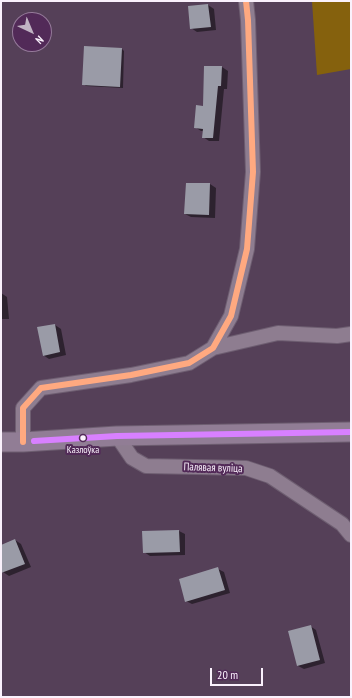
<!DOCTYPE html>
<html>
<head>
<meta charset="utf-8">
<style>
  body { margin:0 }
  #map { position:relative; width:352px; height:698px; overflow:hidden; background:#554058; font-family:"PT Sans Narrow",sans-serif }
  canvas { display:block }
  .frame { position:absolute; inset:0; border:2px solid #faf1fc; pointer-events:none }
  .north { position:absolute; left:12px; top:12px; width:40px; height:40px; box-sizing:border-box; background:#522a58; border:1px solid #957a9a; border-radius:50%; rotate:136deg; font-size:11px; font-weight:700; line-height:16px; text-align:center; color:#faf1fc }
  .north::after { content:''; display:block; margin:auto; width:14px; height:18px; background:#c0b3c3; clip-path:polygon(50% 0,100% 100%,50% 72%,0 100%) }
  .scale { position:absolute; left:210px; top:668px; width:53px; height:18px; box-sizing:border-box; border:2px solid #faf1fc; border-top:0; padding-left:5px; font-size:12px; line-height:14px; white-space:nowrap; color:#faf1fc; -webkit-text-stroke:3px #522a58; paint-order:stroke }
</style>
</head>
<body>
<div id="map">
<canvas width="352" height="698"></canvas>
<div class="frame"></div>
<div class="north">N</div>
<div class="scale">20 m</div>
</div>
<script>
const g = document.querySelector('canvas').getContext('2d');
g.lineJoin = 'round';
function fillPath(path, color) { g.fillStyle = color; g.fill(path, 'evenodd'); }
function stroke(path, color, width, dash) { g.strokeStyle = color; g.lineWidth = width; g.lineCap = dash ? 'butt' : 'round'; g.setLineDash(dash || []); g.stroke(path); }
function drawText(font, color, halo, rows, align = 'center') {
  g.font = font + ' "PT Sans Narrow",sans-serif'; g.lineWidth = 4; g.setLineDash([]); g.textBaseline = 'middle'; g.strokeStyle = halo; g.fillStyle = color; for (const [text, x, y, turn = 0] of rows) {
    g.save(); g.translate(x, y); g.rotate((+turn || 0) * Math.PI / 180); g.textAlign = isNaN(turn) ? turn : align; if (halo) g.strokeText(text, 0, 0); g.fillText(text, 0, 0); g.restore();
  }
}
fillPath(new Path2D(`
  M 312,1 L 351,1 L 351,69 L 317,75 Z`), '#85610d');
fillPath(new Path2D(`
  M 208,5 L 214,9 L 216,30 L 197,32 L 191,28 Z
  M 122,49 L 124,51 L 123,88 L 86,86 L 83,84 Z
  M 222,67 L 228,71 L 227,89 L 224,89 L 219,141 L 209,141 L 203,137 L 204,131 L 201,131 L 195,127 Z
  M 210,184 L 216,188 L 215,218 L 191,217 L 185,214 Z
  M 1,293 L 7,297 L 9,319 L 1,319 Z
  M 55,325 L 61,329 L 66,355 L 49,359 L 43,355 Z
  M 179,531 L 185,534 L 185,555 L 150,556 L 144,552 Z
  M 15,540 L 21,544 L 31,567 L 9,576 L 3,572 L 1,567 L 1,546 Z
  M 218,569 L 224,572 L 230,593 L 192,604 L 186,601 Z
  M 310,626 L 316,630 L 325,663 L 304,669 L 298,666 Z`), '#0007');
fillPath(new Path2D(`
  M 208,4 L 211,27 L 190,29 L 188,6 Z
  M 84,46 L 122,48 L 120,87 L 82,85 Z
  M 204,66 L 222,66 L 221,86 L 218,86 L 213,138 L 202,138 L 203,129 L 194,128 L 196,105 L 203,106 Z
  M 186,183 L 210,183 L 209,215 L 184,214 Z
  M 55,324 L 60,352 L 43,356 L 37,327 Z
  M 179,530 L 180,552 L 143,553 L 142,531 Z
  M 15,539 L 25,564 L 1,573 L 1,545 Z
  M 218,567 L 225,590 L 185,602 L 179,579 Z
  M 311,625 L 320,660 L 297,666 L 288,631 Z`), '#9a9ba7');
const minor = new Path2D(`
  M 213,348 L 278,333 L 337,336 L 351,334
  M 117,436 L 132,458 L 146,466 L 246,468 L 270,476 L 342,524 L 351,535
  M 23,442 L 23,408 L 41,388 L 131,375 L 189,363 L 213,348 L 231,316 L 247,249 L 253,172 L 248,20 L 246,1`);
const secondary = new Path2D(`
  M 1,442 L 23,442 L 117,436 L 351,432`);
stroke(minor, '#6e5e71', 16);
stroke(secondary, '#6e5e71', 21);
stroke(minor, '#8e7d90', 14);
stroke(secondary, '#917d95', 19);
stroke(new Path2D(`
  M 34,441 L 117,436 L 351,432`), '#d880ff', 6);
stroke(new Path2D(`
  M 23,442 L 23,408 L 41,388 L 131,375 L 189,363 L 213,348 L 231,316 L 247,249 L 253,172 L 248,20 L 246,1`), '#ffa980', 6);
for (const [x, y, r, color] of [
  [83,438,3.5,"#faf1fc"]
]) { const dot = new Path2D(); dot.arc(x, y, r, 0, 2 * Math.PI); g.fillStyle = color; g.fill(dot); stroke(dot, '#522a58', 1.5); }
drawText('10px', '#faf1fc', '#522a58', [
  ["Казлоўка",83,450]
]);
drawText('11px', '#faf1fc', '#522a58', [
  ["Палявая вуліца",213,468,2]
]);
</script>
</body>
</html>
